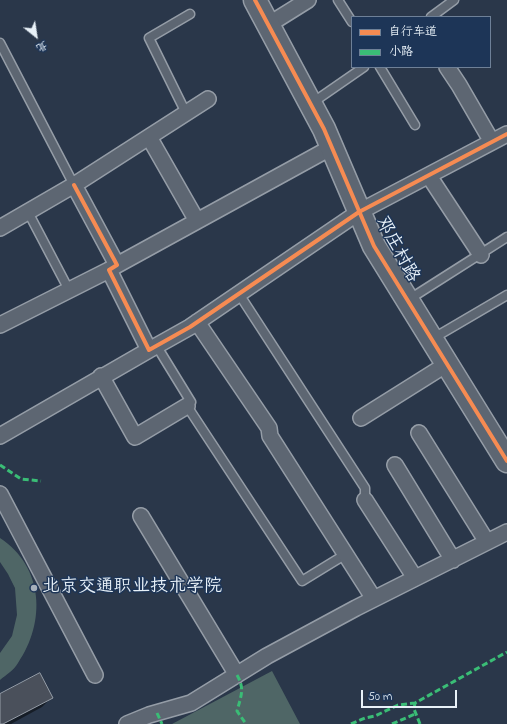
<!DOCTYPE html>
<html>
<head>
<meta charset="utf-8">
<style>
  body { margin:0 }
  #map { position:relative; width:507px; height:724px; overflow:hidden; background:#2a374a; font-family:"Indie Flower","LXGW WenKai TC",sans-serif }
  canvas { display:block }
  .legend { position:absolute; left:351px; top:16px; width:140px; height:52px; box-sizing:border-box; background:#1d3557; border:1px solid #6e8097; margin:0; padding:5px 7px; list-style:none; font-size:12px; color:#e8f1f8 }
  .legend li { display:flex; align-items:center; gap:8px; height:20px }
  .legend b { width:20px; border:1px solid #6e8097 }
  .north { position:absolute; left:16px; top:16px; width:40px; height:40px; -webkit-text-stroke:3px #1d3557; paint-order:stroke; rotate:150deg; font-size:11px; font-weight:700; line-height:16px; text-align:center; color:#e8f1f8 }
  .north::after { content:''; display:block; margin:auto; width:14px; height:18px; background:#e8f1f8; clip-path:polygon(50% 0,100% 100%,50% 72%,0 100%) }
  .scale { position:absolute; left:361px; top:690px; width:96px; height:18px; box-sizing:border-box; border:2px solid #e8f1f8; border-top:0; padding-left:5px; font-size:12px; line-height:14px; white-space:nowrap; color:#e8f1f8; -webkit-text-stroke:3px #1d3557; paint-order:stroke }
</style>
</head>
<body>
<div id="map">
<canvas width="507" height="724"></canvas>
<ul class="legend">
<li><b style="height:5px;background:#f68b52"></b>自行车道</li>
<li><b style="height:5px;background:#3abd76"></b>小路</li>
</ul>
<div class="north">北</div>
<div class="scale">50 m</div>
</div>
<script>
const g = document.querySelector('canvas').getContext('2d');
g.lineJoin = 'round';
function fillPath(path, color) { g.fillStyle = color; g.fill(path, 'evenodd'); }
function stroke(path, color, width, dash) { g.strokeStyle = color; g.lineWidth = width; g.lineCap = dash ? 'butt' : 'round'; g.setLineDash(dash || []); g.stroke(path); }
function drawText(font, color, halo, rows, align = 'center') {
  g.font = font + ' "Indie Flower","LXGW WenKai TC",sans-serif'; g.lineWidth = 3; g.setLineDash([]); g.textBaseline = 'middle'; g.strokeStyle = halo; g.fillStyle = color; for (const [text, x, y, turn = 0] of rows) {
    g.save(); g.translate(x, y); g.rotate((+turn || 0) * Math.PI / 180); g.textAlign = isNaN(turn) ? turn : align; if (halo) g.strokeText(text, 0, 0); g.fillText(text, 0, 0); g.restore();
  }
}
fillPath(new Path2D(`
  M 0,538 C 44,567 46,622 18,663 C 14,670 6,675 0,680 L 0,653 L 12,636 L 17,615 L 15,588 L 8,574 L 0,562 Z
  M 272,671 L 300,724 L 172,724 Z`), '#4f6666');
fillPath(new Path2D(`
  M 0,695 L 52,697 L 42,707 L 11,724 L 0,724 Z`), '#0007');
const building = new Path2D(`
  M 40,673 L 53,698 L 3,724 L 0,724 L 0,694 Z`);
fillPath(building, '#4a505b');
stroke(building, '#959da7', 1);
const lane = new Path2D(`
  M 338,0 L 352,22
  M 431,17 L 454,0
  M 0,43 L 74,185
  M 380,67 L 415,125
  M 312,103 L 364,67
  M 186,113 L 149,38 L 190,14
  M 28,212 L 69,290
  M 239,294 L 365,488 L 365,500
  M 408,300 L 507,237
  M 432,339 L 507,295
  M 156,345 L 191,402 L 187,406 L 302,581 L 346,554`);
const street = new Path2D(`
  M 268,25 L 308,0
  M 447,67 L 459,85 L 492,142
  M 149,137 L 197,221
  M 429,176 L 481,255
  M 74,185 L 117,265 L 109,270 L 149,350 L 190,327 L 359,212 L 507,134
  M 0,228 L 74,185 L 208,99
  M 117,265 L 332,147
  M 197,322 L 269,428 L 270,436 L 374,599
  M 0,325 L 109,270
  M 101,376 L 135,437 L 187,406
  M 361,418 L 447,364
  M 419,433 L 487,542
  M 0,436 L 149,350
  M 395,465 L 453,560
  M 0,494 L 95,675
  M 365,500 L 415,578
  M 141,516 L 237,675
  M 127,724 L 149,715 L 191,703 L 267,656 L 356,608 L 507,532`);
const secondary = new Path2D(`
  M 255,0 L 324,129 L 374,246 L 507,461`);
stroke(lane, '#959da7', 11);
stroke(street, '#959da7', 18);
stroke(secondary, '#959da7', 25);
stroke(lane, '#5d6672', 8);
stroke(street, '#5d6672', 15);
stroke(secondary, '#5d6672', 22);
stroke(new Path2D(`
  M 0,465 L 21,479 L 41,481
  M 237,675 C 245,689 241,696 237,711 L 246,724
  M 157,713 L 162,724
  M 351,724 L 365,718 L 375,716 L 398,705 L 415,703
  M 392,724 L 415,714
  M 420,724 L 414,709 L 415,703 L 507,652`), '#3abd76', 3, [6, 3]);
stroke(new Path2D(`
  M 255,0 L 324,129 L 374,246 L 507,461
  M 74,185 L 117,265 L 109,270 L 149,350 L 190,327 L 359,212 L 507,134`), '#f68b52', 4);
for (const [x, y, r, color] of [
  [34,588,4,"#a6b0bb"]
]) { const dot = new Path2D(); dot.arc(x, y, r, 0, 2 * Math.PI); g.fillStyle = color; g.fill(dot); stroke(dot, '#1d3557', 1.5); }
drawText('18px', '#e8f1f8', '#1d3557', [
  ["邓庄村路",396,250,61]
]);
drawText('18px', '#e8f1f8', '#1d3557', [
  ["北京交通职业技术学院",42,588]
], 'left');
</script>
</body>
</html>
